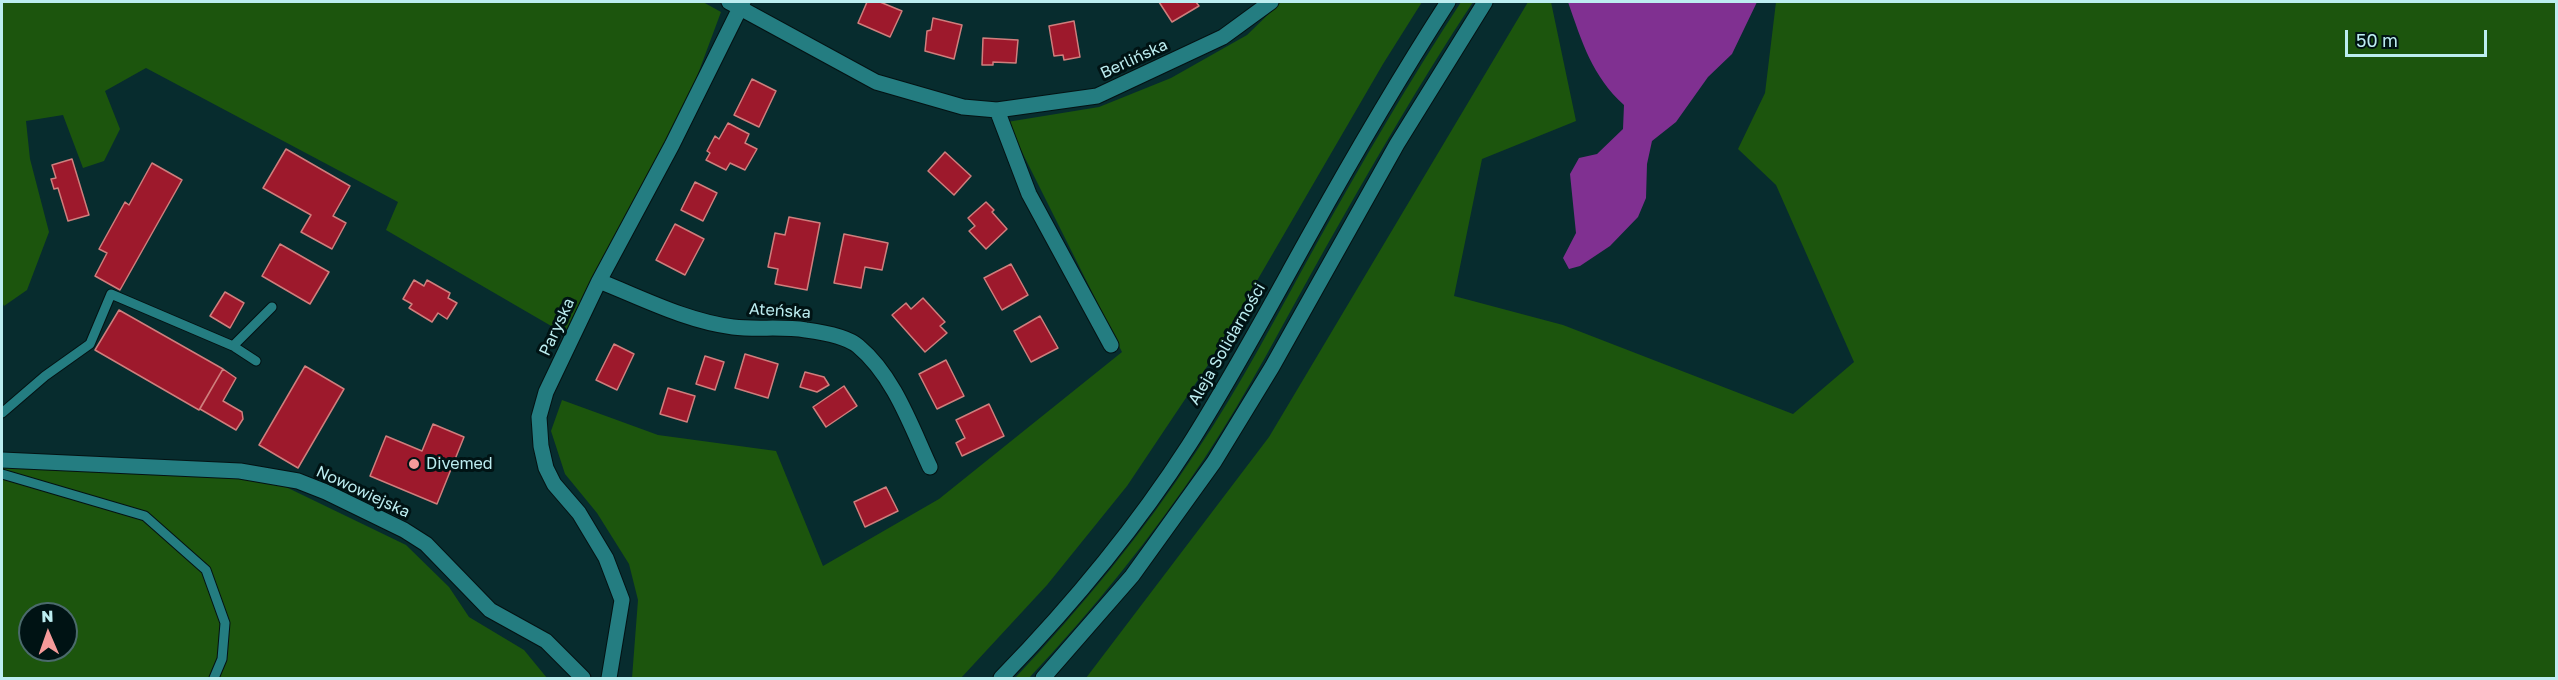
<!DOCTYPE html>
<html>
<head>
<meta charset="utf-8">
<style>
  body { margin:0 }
  #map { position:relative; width:2558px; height:680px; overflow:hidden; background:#072c2e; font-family:"Golos Text",sans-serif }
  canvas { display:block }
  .frame { position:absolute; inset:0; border:3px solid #bcedf0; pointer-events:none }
  .north { position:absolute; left:18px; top:602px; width:60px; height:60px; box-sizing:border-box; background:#001314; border:2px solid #4b6a6c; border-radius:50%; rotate:358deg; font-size:16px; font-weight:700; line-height:24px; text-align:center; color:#bcedf0 }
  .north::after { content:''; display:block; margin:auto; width:21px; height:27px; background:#f59b9a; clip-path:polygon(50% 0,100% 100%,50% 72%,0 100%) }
  .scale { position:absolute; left:2345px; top:30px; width:142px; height:27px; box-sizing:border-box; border:3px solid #bcedf0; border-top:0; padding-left:8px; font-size:18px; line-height:21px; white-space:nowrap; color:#bcedf0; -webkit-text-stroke:4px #001314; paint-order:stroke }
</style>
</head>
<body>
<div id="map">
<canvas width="2558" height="680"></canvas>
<div class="frame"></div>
<div class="north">N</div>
<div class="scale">50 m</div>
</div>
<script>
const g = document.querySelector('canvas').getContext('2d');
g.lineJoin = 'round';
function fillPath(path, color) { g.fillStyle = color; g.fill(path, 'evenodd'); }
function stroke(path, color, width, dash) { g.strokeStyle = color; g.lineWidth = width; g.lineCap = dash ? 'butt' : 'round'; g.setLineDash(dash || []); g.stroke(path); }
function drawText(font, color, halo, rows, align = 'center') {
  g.font = font + ' "Golos Text",sans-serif'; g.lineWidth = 6; g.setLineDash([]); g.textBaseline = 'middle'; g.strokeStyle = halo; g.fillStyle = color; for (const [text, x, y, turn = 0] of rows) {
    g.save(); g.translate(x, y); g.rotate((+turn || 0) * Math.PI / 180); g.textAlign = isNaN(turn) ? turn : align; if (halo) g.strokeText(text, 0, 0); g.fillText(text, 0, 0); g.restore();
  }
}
fillPath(new Path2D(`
  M 2,2 L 703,2 L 721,12 L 692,90 L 565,334 L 386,230 L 398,202 L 146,68 L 105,91 L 120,129 L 104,161 L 83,168 L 63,115 L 26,121 L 30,159 L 49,232 L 27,290 L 4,306 L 2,302 Z
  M 1281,2 L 1422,2 L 1383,64 L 1208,365 L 1127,486 L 1047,585 L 961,678 L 632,678 L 638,600 L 629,564 L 597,513 L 565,474 L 551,431 L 562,400 L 658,435 L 776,451 L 823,566 L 939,499 L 1122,352 L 1007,122 L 1099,107 L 1171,78 L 1247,35 Z
  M 1461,2 L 1473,2 C 1421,81 1373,164 1326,247 C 1286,318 1249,391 1204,459 C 1152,537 1093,610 1029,678 L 1015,678 C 1081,608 1143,533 1196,452 C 1241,385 1278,313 1317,243 C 1362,162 1410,80 1461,2 Z
  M 1528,2 L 1551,2 L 1576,121 L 1482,159 L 1454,296 L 1563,325 L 1793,414 L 1854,362 L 1776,185 L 1738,149 L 1765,93 L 1776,2 L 2556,2 L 2556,678 L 1086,678 L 1269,437 Z
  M 2,465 L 242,478 L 286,487 L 406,545 L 449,587 L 469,617 L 524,650 L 547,678 L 2,678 ZM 30,614 L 66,614 L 66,650 L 30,650 Z`), '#1c550d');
fillPath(new Path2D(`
  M 1568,2 L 1757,2 L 1732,54 L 1708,77 L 1676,122 L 1652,141 L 1647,164 L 1646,198 L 1638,217 L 1610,246 L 1580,266 L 1569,269 L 1563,258 L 1576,233 L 1570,174 L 1579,158 L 1597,154 L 1623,129 L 1624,105 C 1592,76 1582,42 1568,2 Z`), '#803091');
const building = new Path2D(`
  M 867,2 L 880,2 L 902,11 L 890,37 L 858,23 Z
  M 1159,2 L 1196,2 L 1199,6 L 1172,22 Z
  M 933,18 L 962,25 L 954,59 L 925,51 L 927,31 L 931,30 Z
  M 1074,21 L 1080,57 L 1064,60 L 1063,55 L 1054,56 L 1049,26 Z
  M 983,38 L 1018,40 L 1016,63 L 993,62 L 993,65 L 982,65 Z
  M 752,79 L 776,91 L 759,127 L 734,115 Z
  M 728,123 L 749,134 L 745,143 L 757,149 L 745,170 L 730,163 L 726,170 L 706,160 L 710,153 L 707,151 L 715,136 L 719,139 Z
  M 286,149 L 350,186 L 333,216 L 346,223 L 332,249 L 301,232 L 311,215 L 263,188 Z
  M 945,152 L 971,176 L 954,195 L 928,171 Z
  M 72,159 L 89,215 L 68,221 L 58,188 L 54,189 L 51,179 L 56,178 L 52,165 Z
  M 152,163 L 182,180 L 120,290 L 95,276 L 107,253 L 99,249 L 125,202 L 129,205 Z
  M 695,182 L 717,193 L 703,221 L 681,210 Z
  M 986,202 L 994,210 L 992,212 L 1007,229 L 986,249 L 969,231 L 975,226 L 968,218 Z
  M 789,217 L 820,223 L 807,290 L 775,284 L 778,269 L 768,267 L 775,233 L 785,235 Z
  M 675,224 L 704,239 L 685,275 L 656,260 Z
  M 844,234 L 888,243 L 882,270 L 865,267 L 861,288 L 834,283 Z
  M 280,244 L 329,272 L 310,304 L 262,276 Z
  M 1011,264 L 1028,295 L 1002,310 L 984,278 Z
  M 414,280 L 424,286 L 427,280 L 450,293 L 448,298 L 457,303 L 447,319 L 438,313 L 432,322 L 409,308 L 412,304 L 403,299 Z
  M 225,292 L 244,303 L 230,328 L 210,316 Z
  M 923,298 L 945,322 L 940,326 L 947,333 L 925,352 L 892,315 L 906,303 L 911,309 Z
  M 119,310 L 223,369 L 199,410 L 95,350 Z
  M 1040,316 L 1058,348 L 1031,362 L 1014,331 Z
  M 614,344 L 634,354 L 617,390 L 596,380 Z
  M 745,354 L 778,364 L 768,398 L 735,388 Z
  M 705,356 L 724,362 L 715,390 L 696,384 Z
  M 946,360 L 964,396 L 937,409 L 919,374 Z
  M 305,366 L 344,389 L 298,468 L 259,445 Z
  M 223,369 L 236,378 L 223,401 L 242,412 L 243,419 L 236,430 L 200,409 Z
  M 805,372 L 824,377 L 829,385 L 817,392 L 800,387 Z
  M 844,386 L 857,406 L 826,427 L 813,407 Z
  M 668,388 L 695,396 L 687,422 L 660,414 Z
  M 989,404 L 1004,436 L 962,456 L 956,443 L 965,438 L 956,420 Z
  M 433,424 L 464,437 L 437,504 L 370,476 L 386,436 L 422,451 Z
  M 886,487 L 898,511 L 865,527 L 854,502 Z`);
fillPath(building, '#9d192c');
stroke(building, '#cf7e7d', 1.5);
const lane = new Path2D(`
  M 233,346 L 272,307
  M 2,413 L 45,376 L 90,344 L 111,294 L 233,346 L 256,361
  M 2,474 L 145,516 L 206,570 L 225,623 L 222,659 L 214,678`);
const street = new Path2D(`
  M 729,2 L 876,82 L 963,107 L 997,110 L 1097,96 L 1223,37 L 1271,2
  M 997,110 L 1029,194 L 1111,345
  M 599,281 C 642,298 686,321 733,327 C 757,330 781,326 806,330 C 821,332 846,336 858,346 C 894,376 911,426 930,467
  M 2,460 L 240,471 L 298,481 L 326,492 L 404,530 L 426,544 L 490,610 L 546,641 L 583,678
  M 609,678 L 622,600 L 606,558 L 579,513 L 554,484 L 546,468 L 541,446 L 539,417 L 546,392 L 599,281 L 672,145 L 743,2`);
const secondary = new Path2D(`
  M 1001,678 C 1070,607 1135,529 1189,445 C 1232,377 1270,306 1309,236 C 1353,157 1399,78 1448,2
  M 1043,678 L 1132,576 L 1214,462 L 1272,367 L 1397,144 L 1485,2`);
stroke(lane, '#041213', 11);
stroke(street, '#041213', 17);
stroke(secondary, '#041213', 17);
stroke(lane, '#247d81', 9);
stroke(street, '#247d81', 15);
stroke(secondary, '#247d81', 15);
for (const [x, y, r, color] of [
  [414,464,6,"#f59b9a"]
]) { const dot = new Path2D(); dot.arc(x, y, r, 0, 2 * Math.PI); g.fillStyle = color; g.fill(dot); stroke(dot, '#001314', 2); }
drawText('16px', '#bcedf0', '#001314', [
  ["Berlińska",1134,59,-25],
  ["Ateńska",780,311,4],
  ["Paryska",557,327,-65],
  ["Aleja Solidarności",1227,344,-60],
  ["Nowowiejska",363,492,25]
]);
drawText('16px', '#bcedf0', '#001314', [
  ["Divemed",426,464]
], 'left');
</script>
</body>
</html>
